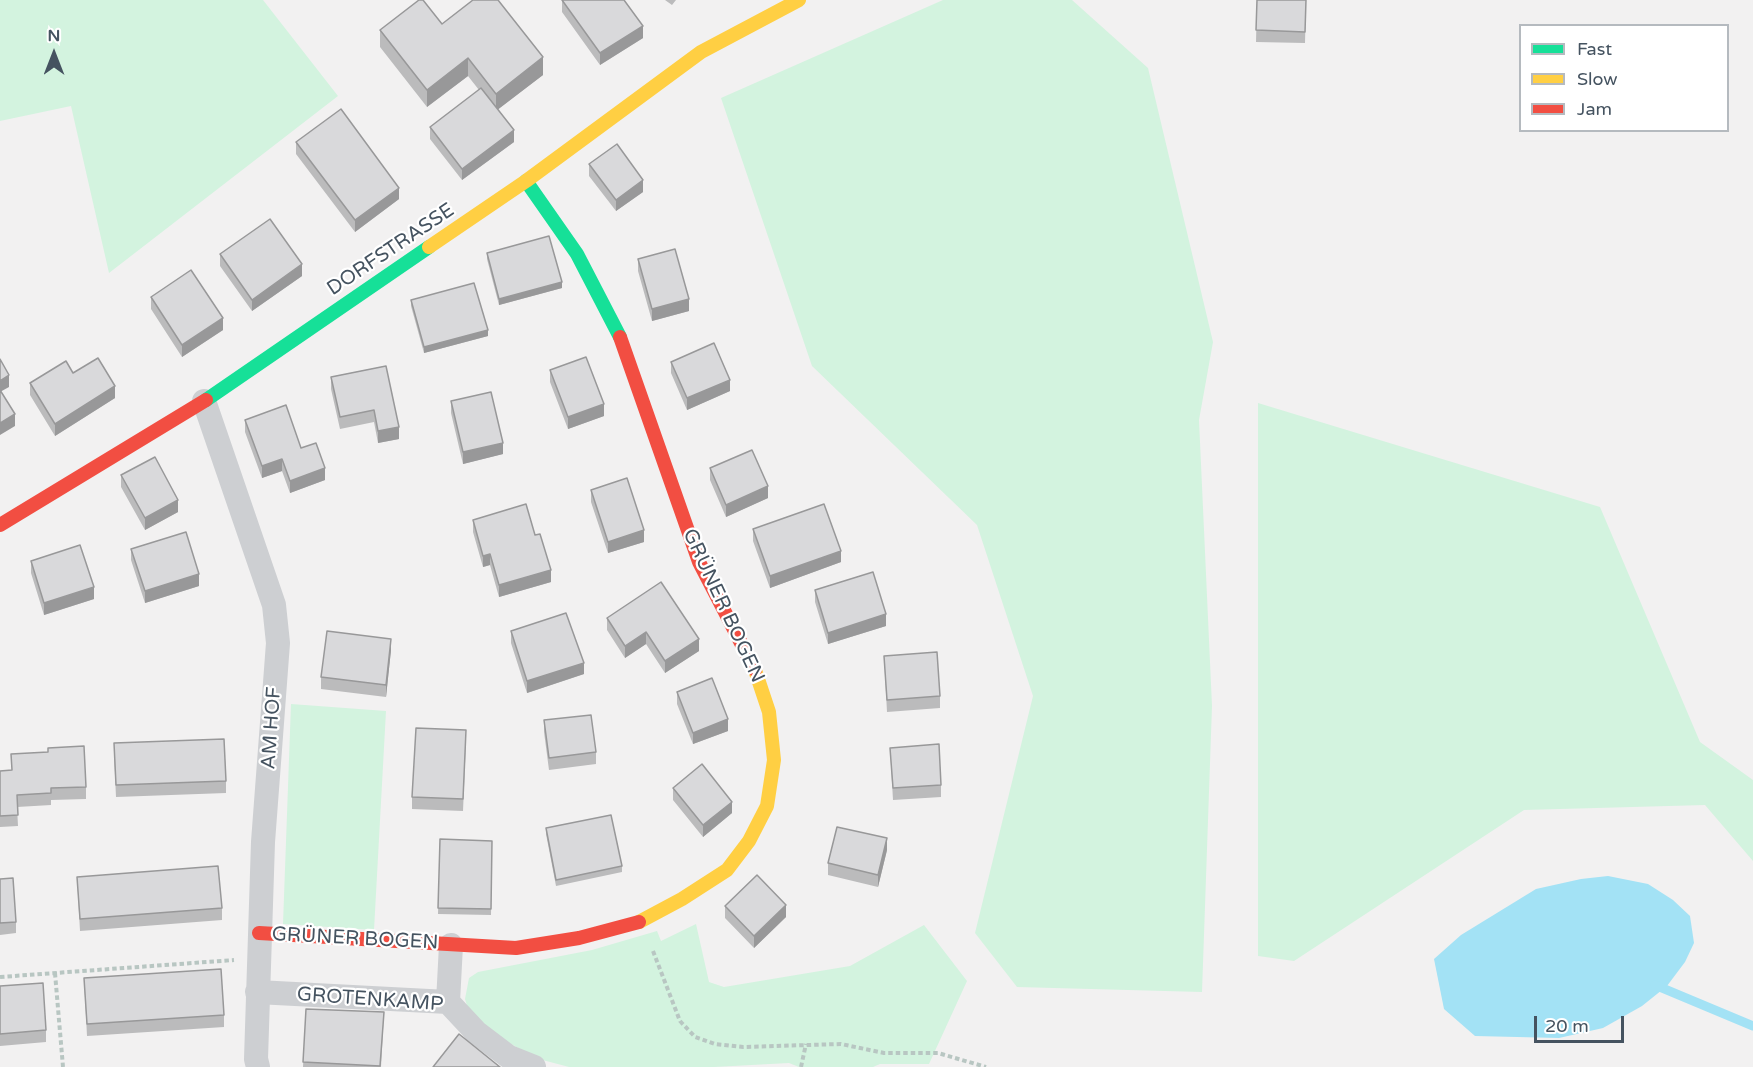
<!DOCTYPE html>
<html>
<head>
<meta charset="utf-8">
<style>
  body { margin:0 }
  #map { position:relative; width:1753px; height:1067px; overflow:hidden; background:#f2f1f1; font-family:"Varela Round",sans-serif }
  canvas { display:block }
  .legend { position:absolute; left:1519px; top:24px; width:210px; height:108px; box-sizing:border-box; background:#fff; border:2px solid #b5babf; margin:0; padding:8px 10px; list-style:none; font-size:18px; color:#455360 }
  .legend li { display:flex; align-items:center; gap:12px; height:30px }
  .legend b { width:30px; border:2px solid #b5babf }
  .north { position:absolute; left:24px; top:24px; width:60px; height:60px; -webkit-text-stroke:4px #fff; paint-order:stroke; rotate:0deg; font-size:16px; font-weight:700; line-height:24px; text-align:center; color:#455360 }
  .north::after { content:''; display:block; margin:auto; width:21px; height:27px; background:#455360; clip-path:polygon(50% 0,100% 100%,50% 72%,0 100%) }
  .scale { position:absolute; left:1534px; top:1016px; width:90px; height:27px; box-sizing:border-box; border:3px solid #455360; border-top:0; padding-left:8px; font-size:18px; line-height:21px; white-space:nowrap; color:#455360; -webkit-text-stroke:4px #fff; paint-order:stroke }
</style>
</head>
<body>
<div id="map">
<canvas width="1753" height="1067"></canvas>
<ul class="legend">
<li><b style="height:8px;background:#16e098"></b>Fast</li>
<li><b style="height:8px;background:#ffcf43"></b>Slow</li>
<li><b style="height:8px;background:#f24e42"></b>Jam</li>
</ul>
<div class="north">N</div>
<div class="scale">20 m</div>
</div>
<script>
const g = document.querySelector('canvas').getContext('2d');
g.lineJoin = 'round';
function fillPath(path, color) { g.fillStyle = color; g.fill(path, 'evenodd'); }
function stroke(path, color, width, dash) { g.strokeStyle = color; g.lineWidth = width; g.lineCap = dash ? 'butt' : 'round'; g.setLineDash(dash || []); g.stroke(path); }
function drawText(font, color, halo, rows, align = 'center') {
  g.font = font + ' "Varela Round",sans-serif'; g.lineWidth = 4.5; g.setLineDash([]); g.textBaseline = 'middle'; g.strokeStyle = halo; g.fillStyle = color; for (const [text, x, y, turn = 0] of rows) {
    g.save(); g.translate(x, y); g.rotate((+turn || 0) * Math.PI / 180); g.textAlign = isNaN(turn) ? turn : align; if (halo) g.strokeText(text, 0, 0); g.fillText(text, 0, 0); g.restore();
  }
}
fillPath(new Path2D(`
  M 0,0 L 263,0 L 338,96 L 109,273 L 71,106 L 0,121 Z
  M 943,0 L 1072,0 L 1148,68 L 1213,342 L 1199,420 L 1212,706 L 1202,992 L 1017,987 L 975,933 L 1033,696 L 977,525 L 812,366 L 721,98 Z
  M 1258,403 L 1600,507 L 1700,742 L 1753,780 L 1753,861 L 1705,805 L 1524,810 L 1294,961 L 1258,956 Z
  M 291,704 L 386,711 L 374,930 L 283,924 Z
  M 696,924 L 709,982 L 724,987 L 850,966 L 924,925 L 967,981 L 929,1064 L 880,1064 L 873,1067 L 799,1067 L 789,1063 L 714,1067 L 569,1067 L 535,1058 L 489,1031 L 468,1009 L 465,999 L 469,978 L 478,972 L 592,950 L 657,931 L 661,941 Z`), '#d3f3df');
fillPath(new Path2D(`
  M 1608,876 L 1648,884 L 1673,900 L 1690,916 L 1694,943 L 1685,962 L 1667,986 L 1642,1006 L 1603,1028 L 1559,1038 L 1475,1036 L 1444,1009 L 1434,959 L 1461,935 L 1536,889 L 1581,879 Z`), '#a3e2f5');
stroke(new Path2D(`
  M 1655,985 L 1753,1026`), '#a3e2f5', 9);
stroke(new Path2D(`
  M 653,951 L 680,1021 L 695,1037 L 715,1044 L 743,1047 L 841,1044 L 884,1053 L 938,1053 L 986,1067
  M 55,973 L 63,1067
  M 0,977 L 234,960
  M 801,1067 L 806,1044`), '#b8c6c2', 4, [4.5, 3]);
stroke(new Path2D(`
  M 204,401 L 274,605 L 278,643 L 263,842 L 256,1059 L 258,1067
  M 257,992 L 448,1002 L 476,1032 L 509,1057 L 534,1067
  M 448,1002 L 451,945`), '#cdcfd2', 24);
stroke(new Path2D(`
  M 526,181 L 577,254 L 620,337
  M 206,400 L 429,247`), '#16e098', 14);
stroke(new Path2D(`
  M 429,247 L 526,181 L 701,52 L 799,0
  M 639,922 L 682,899 L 727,870 L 749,841 L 767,806 L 774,760 L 769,712 L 755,670`), '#ffcf43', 14);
stroke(new Path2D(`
  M 620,337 L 699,562 L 755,670
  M 0,525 L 206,400
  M 259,933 L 516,948 L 579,938 L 639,922`), '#f24e42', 14);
fillPath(new Path2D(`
  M 562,0 L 643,38 L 600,65 L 562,12 Z
  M 665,0 L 676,0 L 672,5 Z
  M 1257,0 L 1306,0 L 1305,43 L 1256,42 Z
  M 442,24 L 543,75 L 498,109 L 514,142 L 462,180 L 430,139 L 430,127 L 479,90 L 468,76 L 427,107 L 380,47 L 380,30 Z
  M 296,142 L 399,199 L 355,232 L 296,154 Z
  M 589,164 L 643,192 L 616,211 L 589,176 Z
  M 487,253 L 562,288 L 499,305 L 487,259 Z
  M 220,254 L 302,276 L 252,311 L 220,266 Z
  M 638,259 L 689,311 L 652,321 L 638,271 Z
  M 151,297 L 223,330 L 182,357 L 151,309 Z
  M 411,300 L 488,336 L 424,353 L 411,306 Z
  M 671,362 L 730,391 L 687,410 L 671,373 Z
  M 386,366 L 399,439 L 378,443 L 374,422 L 340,429 L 331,389 L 331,377 Z
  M 550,370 L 604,416 L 568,429 L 550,382 Z
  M 73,373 L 115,398 L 55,436 L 30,395 L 30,383 Z
  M 451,401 L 503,454 L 463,464 L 451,413 Z
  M 245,420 L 301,448 L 325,480 L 290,493 L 282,471 L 262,478 L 245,432 Z
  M 710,468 L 768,498 L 726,517 L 710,480 Z
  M 121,475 L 178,512 L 145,530 L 121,487 Z
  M 591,490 L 644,542 L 608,553 L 591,502 Z
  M 473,520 L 535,535 L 551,582 L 499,597 L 490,565 L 483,567 L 473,532 Z
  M 753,529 L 841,562 L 770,588 L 753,541 Z
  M 131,549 L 199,586 L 145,603 L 131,560 Z
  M 31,561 L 94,599 L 44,615 L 31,573 Z
  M 815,590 L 886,626 L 828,644 L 815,602 Z
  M 607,618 L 699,651 L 665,673 L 646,644 L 625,658 L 607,630 Z
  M 511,631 L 584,674 L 527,693 L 511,643 Z
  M 391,650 L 386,697 L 321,689 L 321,677 Z
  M 884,656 L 940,696 L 940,708 L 887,712 Z
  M 677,692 L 728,731 L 693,744 L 677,704 Z
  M 544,720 L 596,752 L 596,764 L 549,770 L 544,732 Z
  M 466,741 L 463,811 L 412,809 L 412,797 Z
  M 890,748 L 941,785 L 941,797 L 893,800 Z
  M 11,754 L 86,787 L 86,799 L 51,800 L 51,805 L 17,807 L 18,826 L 0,827 L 0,771 L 12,770 Z
  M 114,754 L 226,781 L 226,793 L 116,797 Z
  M 673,788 L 732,813 L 703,837 L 673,800 Z
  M 546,828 L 622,866 L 622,872 L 556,886 L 546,834 Z
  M 440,839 L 492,841 L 491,915 L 438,914 Z
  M 887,850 L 878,887 L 828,875 L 828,863 Z
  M 77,877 L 222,908 L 222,920 L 80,931 Z
  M 0,879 L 16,922 L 16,933 L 0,935 Z
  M 725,906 L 786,917 L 754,948 L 725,918 Z
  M 84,978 L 224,1015 L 224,1027 L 87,1036 Z
  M 0,986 L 46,1030 L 46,1042 L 0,1046 Z
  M 306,1009 L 384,1012 L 381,1067 L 303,1067 Z`), '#bbbbbc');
fillPath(new Path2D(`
  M 643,26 L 643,38 L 600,65 L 600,53 Z
  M 543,57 L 543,75 L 496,111 L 496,94 Z
  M 468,58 L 468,76 L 427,107 L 427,90 Z
  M 514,130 L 514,142 L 462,180 L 462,169 Z
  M 643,180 L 643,192 L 616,211 L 616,200 Z
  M 399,188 L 399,199 L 355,232 L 355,220 Z
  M 302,264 L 302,276 L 252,311 L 252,300 Z
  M 562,282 L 562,288 L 499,305 L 499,299 Z
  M 689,299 L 689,311 L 652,321 L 652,309 Z
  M 223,318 L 223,330 L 182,357 L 182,345 Z
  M 488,330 L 488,336 L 424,353 L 424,347 Z
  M 9,375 L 9,387 L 0,392 L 0,381 Z
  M 730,380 L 730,391 L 687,410 L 687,398 Z
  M 115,386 L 115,398 L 55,436 L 55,424 Z
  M 604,404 L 604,416 L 568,429 L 568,417 Z
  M 15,414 L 15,426 L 0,435 L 0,423 Z
  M 399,427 L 399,439 L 378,443 L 378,431 Z
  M 503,443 L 503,454 L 463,464 L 463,452 Z
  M 282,459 L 282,471 L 262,478 L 262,466 Z
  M 325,468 L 325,480 L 290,493 L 290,481 Z
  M 768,486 L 768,498 L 726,517 L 726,505 Z
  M 178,500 L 178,512 L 145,530 L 145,518 Z
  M 644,530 L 644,542 L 608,553 L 608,542 Z
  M 841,551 L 841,562 L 770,588 L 770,576 Z
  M 490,554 L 490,565 L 483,567 L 483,556 Z
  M 551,570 L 551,582 L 499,597 L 499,585 Z
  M 199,574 L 199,586 L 145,603 L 145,591 Z
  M 94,587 L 94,599 L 44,615 L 44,603 Z
  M 886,614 L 886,626 L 828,644 L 828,633 Z
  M 646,632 L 646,644 L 625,658 L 625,646 Z
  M 391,639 L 391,650 L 386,697 L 386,685 Z
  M 699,639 L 699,651 L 665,673 L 665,661 Z
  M 584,663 L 584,674 L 527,693 L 527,681 Z
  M 728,719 L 728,731 L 693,744 L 693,733 Z
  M 732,802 L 732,813 L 703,837 L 703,825 Z
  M 887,838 L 887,850 L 878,887 L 878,875 Z
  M 786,905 L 786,917 L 754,948 L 754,936 Z`), '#989899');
const building = new Path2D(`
  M 419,0 L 423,0 L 442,24 L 473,0 L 498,0 L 543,57 L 496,94 L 468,58 L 427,90 L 380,30 Z
  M 562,0 L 624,0 L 643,26 L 600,53 Z
  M 1257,0 L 1306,0 L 1305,32 L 1256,30 Z
  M 481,88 L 514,130 L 462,169 L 430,127 Z
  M 341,109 L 399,188 L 355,220 L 296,142 Z
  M 617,144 L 643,180 L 616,200 L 589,164 Z
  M 270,219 L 302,264 L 252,300 L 220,254 Z
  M 549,236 L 562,282 L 499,299 L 487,253 Z
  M 675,249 L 689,299 L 652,309 L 638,259 Z
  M 191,270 L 223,318 L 182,345 L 151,297 Z
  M 474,283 L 488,330 L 424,347 L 411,300 Z
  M 714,343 L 730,380 L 687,398 L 671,362 Z
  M 586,357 L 604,404 L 568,417 L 550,370 Z
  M 98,358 L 115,386 L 55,424 L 30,383 L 66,361 L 73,373 Z
  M 0,359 L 9,375 L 0,381 Z
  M 386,366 L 399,427 L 378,431 L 374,410 L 340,417 L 331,377 Z
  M 0,390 L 15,414 L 0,423 Z
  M 491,392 L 503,443 L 463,452 L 451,401 Z
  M 286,405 L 301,448 L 316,443 L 325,468 L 290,481 L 282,459 L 262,466 L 245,420 Z
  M 752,450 L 768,486 L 726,505 L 710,468 Z
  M 155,457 L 178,500 L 145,518 L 121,475 Z
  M 627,478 L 644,530 L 608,542 L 591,490 Z
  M 526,504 L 535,535 L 540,534 L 551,570 L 499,585 L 490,554 L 483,556 L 473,520 Z
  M 824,504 L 841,551 L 770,576 L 753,529 Z
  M 186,532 L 199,574 L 145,591 L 131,549 Z
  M 80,545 L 94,587 L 44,603 L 31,561 Z
  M 873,572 L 886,614 L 828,633 L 815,590 Z
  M 661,582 L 699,639 L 665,661 L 646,632 L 625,646 L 607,618 Z
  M 566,613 L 584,663 L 527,681 L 511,631 Z
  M 327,631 L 391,639 L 386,685 L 321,677 Z
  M 937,652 L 940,696 L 887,700 L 884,656 Z
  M 712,678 L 728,719 L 693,733 L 677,692 Z
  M 591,715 L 596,752 L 549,758 L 544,720 Z
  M 416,728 L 466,730 L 463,799 L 412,797 Z
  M 224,739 L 226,781 L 116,785 L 114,743 Z
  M 939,744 L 941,785 L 893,788 L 890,748 Z
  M 84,746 L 86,787 L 51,788 L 51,793 L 17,795 L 18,815 L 0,816 L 0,771 L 12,770 L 11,754 L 48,752 L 48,748 Z
  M 702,764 L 732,802 L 703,825 L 673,788 Z
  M 611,815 L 622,866 L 556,880 L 546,828 Z
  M 837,827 L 887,838 L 878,875 L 828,863 Z
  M 440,839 L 492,841 L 491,909 L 438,908 Z
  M 218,866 L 222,908 L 80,919 L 77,877 Z
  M 757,875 L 786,905 L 754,936 L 725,906 Z
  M 13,878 L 16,922 L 0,923 L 0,879 Z
  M 221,969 L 224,1015 L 87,1024 L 84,978 Z
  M 43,983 L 46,1030 L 0,1034 L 0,986 Z
  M 306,1009 L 384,1012 L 380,1066 L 303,1062 Z
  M 459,1034 L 500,1067 L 433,1067 Z`);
fillPath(building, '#d9d9db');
stroke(building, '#989899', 1.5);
drawText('20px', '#455360', '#fff', [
  ["DORFSTRASSE",391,250,-34],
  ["GRÜNER BOGEN",723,606,65],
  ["AM HOF",272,728,-86],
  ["GRÜNER BOGEN",355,939,3],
  ["GROTENKAMP",370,1000,4]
]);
</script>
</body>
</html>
